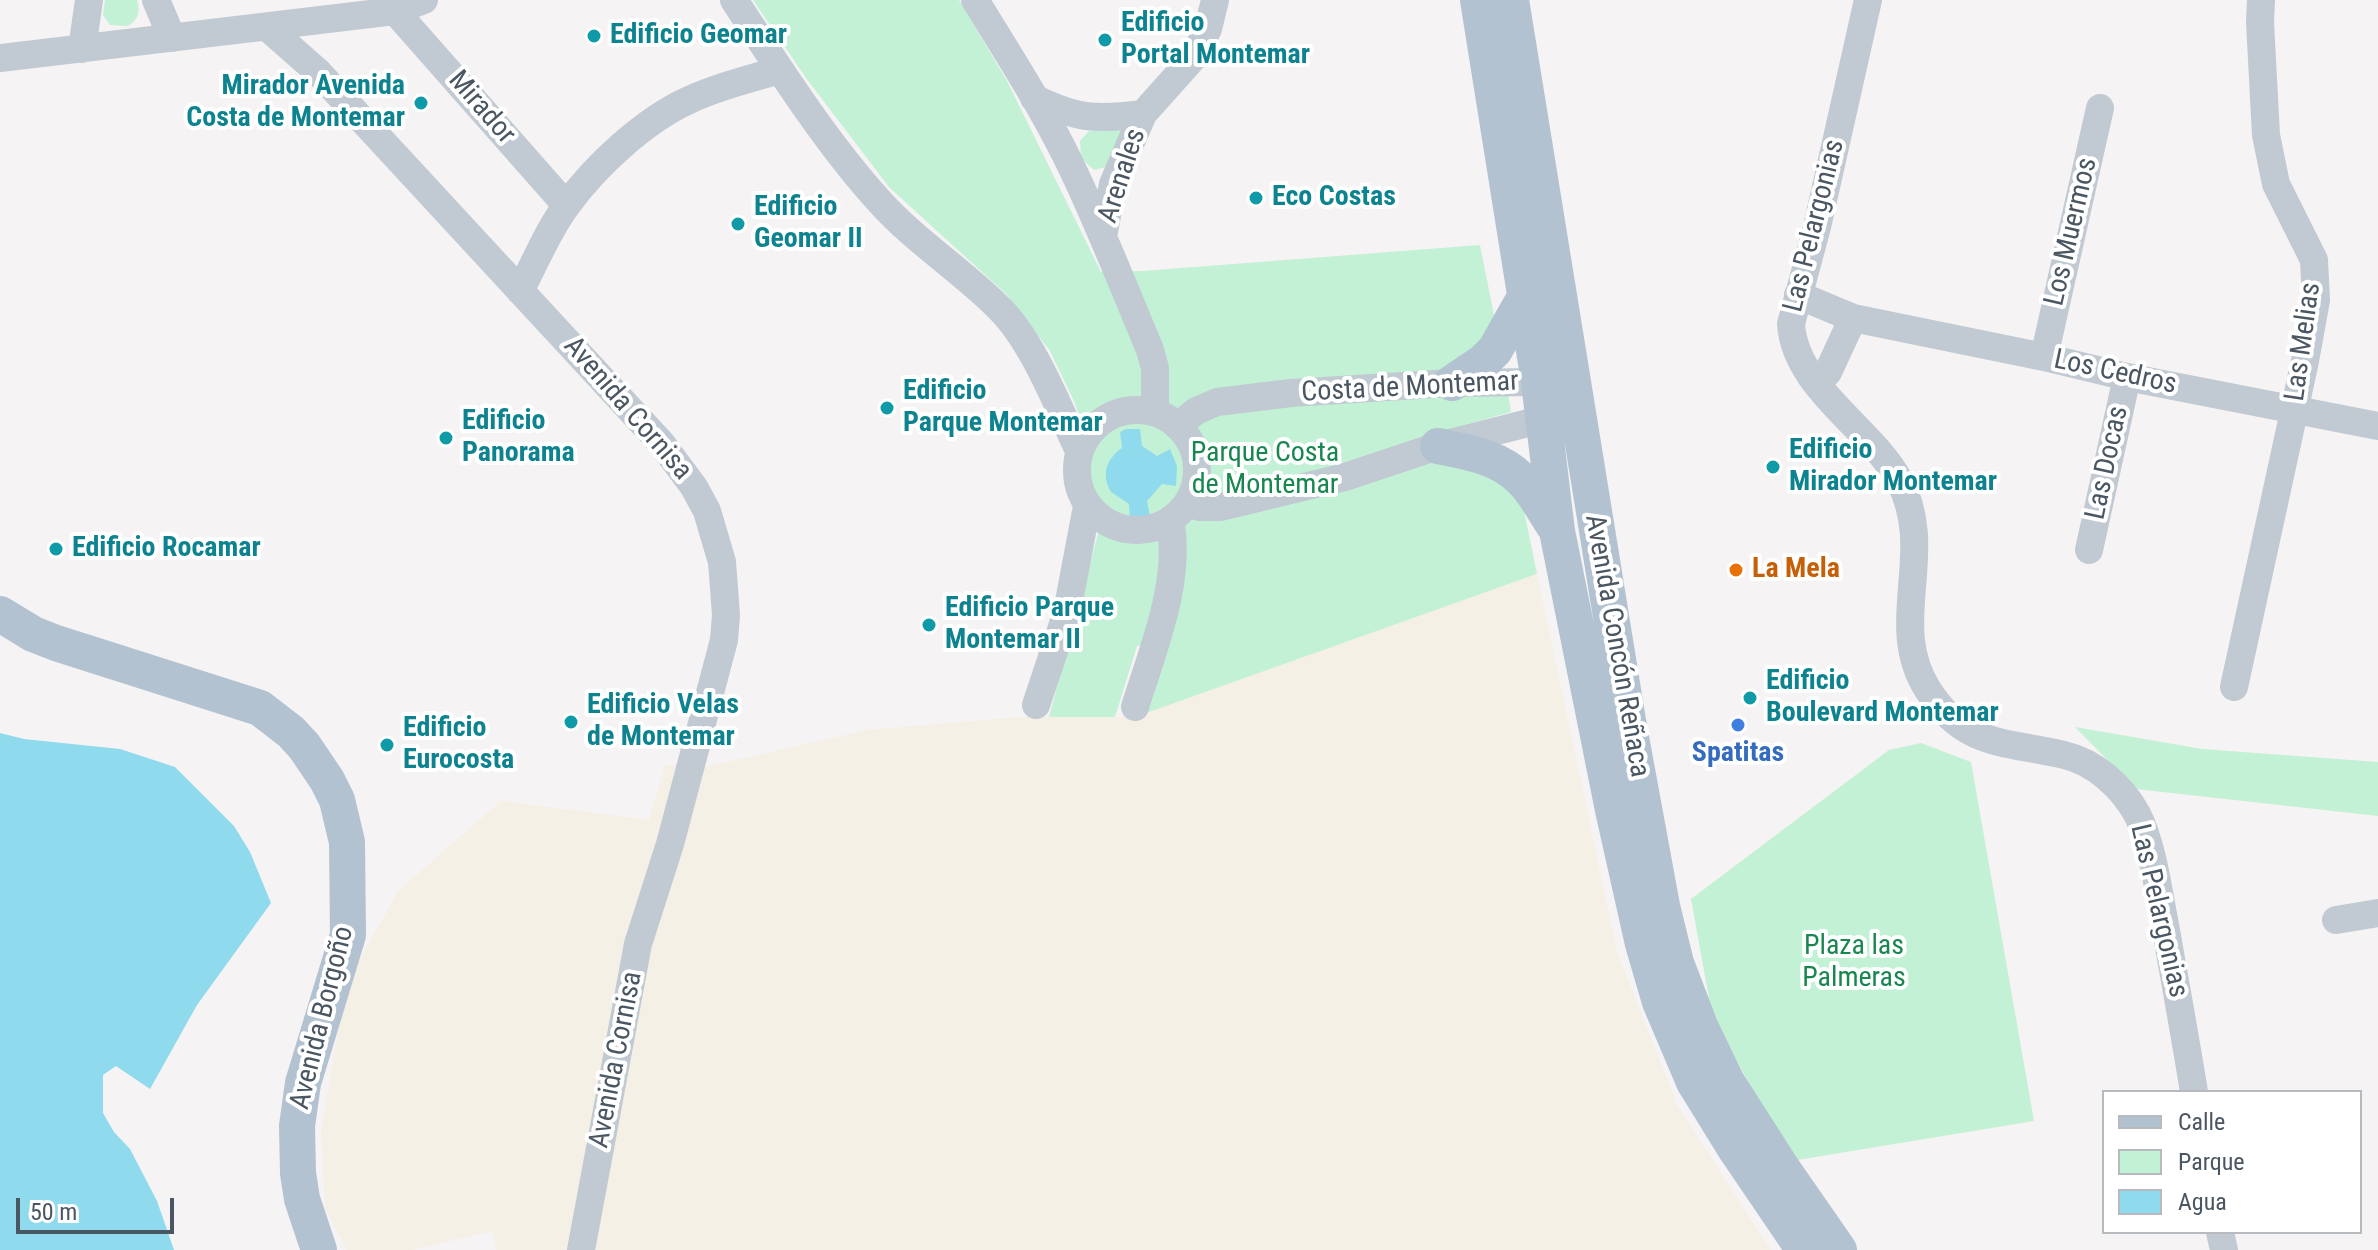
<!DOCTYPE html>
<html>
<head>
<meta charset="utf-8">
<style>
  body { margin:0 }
  #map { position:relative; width:2378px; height:1250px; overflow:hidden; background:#f5f3f3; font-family:"Roboto Condensed",sans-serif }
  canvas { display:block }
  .legend { position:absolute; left:2102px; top:1090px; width:260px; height:144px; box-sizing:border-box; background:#fff; border:2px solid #b7bbc0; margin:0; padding:10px 14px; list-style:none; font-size:24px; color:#4a5661 }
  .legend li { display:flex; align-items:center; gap:16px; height:40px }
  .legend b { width:40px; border:2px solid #b7bbc0 }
  .scale { position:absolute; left:16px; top:1198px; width:158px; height:36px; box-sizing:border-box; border:4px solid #4a5661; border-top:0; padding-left:10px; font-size:24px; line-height:28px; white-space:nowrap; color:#4a5661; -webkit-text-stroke:6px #fff; paint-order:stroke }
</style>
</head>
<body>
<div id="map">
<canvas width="2378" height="1250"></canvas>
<ul class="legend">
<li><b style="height:10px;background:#b3c2d1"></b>Calle</li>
<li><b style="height:22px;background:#c3f1d5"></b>Parque</li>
<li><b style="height:22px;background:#90daee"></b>Agua</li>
</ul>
<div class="scale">50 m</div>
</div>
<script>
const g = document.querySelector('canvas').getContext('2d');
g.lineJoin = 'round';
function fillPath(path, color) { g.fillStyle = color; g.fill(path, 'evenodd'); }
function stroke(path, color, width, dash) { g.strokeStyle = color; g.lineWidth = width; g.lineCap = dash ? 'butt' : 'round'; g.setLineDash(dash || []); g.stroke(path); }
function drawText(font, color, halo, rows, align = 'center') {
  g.font = font + ' "Roboto Condensed",sans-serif'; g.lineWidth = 8; g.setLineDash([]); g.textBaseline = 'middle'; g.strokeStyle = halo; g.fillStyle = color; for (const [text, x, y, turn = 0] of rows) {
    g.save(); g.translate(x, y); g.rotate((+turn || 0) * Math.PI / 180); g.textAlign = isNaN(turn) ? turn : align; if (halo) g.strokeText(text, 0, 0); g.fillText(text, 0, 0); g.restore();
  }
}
fillPath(new Path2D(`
  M 105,0 L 137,0 C 141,11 138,20 128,26 L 110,25 L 103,15 Z
  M 753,0 L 959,0 L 1007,81 L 1101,272 L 1143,271 L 1480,245 L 1495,320 L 1460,394 L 1508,394 L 1511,412 L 1439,432 L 1522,501 L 1537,574 L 1145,714 L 1159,642 L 1137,646 L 1115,717 L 1049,717 L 1099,530 L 1083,476 L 1090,449 L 1074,401 L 1050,351 L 1006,294 L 889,187 L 806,78 Z
  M 1127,130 L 1111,166 L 1094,170 L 1081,158 L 1080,141 L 1089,131 Z
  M 2075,727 L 2202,749 L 2378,762 L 2378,816 L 2136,789 Z
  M 1921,743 L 1971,762 L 2034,1121 L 1791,1161 L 1712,1015 L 1691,899 L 1889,750 Z`), '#c3f1d5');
fillPath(new Path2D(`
  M 1537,574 L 1617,952 L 1678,1107 L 1771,1250 L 496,1250 L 492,1231 L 413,1250 L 347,1250 L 325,1208 L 321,1131 L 346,985 L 398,891 L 501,801 L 649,820 L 665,765 L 704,767 L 868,730 L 1021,717 L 1135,717 Z`), '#f5f0e5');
fillPath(new Path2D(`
  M 1126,429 L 1140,429 L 1142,446 L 1157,456 L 1170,449 L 1177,466 L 1176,486 L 1162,484 L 1147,501 L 1150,517 L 1130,521 L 1129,504 L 1111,492 C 1101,475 1106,459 1122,448 L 1120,432 Z
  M 0,733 L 24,739 L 120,749 L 175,767 L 234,826 L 250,852 L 271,903 L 197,1005 L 150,1089 L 116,1066 L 103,1075 L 103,1113 L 114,1132 L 130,1149 L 157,1201 L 174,1250 L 0,1250 Z`), '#90daee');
stroke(new Path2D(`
  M 156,0 L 172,38
  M 734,0 C 778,67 827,144 880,202 C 916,242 961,270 999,308 C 1033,341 1058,407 1079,451
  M 975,0 C 1009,55 1045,111 1073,170 C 1101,229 1125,290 1150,350 L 1155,368 L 1155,412
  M 1868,0 L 1817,227 L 1791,324 C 1795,388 1870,427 1899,480 C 1938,553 1885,623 1928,690 C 1965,748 2006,741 2064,755 C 2095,762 2122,787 2137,814 C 2152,842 2159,894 2165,925 C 2175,981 2185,1036 2194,1092
  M 395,11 L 566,205
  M 268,28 L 318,72 L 662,444 L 694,487 L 707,511 L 722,562 L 726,615 L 724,640 L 670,844 L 638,944 L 581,1250
  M 82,49 L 89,0
  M 0,58 L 395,11 L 424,0
  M 1034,98 C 1077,119 1096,120 1143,114
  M 1103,237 L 1113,184 L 1143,114 L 1193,58 L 1208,29 L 1215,0
  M 520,291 C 535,263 548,230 567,205 C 595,166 644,121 687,101 C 717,87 749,79 780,70
  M 1798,295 L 1853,318 L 2044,357 L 2127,377 L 2378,426
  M 2044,357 L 2100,108
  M 1817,383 L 1828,372 L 1853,318
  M1077 470a60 60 0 1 1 120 0a60 60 0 1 1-120 0Z
  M 1178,426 L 1196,411 L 1217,402 L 1291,393 L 1452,383 L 1539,382 L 1556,391
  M 1187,503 L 1200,507 L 1221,507 L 1345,477 L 1438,446 L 1544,419 L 1560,409
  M 2089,550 L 2127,377
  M 2234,687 L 2305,361 L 2316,300 L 2314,260 L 2276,184 L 2266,135 L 2260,22 L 2261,0
  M 1036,705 L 1067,612 L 1087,506
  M 1135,707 C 1153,649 1182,581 1170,520
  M 2336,920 L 2378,913
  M 2220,1232 L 2224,1250`), '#c1cad2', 28);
stroke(new Path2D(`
  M 1478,0 L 1539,382 L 1557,531 L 1613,810 L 1643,944 L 1660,1002 L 1694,1082 L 1736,1150 L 1804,1250
  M 1511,0 L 1628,721 L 1662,906 L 1676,963 L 1700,1026 L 1727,1082 L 1780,1165 L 1839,1250
  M 1452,383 L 1483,362 L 1495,350 L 1526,295
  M 1438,446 C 1468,452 1499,457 1521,479 C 1534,491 1544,511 1554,526
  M 0,614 L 33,634 L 56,643 L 260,708 L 291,732 L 304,746 L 327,780 L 337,800 L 347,842 L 348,935 L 303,1083 L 297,1126 L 298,1173 L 302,1199 L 319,1250`), '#b3c2d1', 36);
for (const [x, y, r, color] of [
  [594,36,8,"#0f9aa8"],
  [1105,40,8,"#0f9aa8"],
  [421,103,8,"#0f9aa8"],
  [1256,198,8,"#0f9aa8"],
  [738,224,8,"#0f9aa8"],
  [887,408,8,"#0f9aa8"],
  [446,438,8,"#0f9aa8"],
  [1773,467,8,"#0f9aa8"],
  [56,549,8,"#0f9aa8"],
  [1736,570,8,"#e8710a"],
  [929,625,8,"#0f9aa8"],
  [1750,698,8,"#0f9aa8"],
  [571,722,8,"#0f9aa8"],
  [1738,725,8,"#3f7fe0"],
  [387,745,8,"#0f9aa8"]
]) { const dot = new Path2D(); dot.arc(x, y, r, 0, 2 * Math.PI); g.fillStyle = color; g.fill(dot); stroke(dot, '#fff', 3); }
drawText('bold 28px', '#0d838f', '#fff', [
  ["Edificio",1121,24],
  ["Portal Montemar",1121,56],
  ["Edificio Geomar",610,36],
  ["Mirador Avenida",405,87,"right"],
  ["Costa de Montemar",405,119,"right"],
  ["Eco Costas",1272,198],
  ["Edificio",754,208],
  ["Geomar II",754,240],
  ["Edificio",903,392],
  ["Parque Montemar",903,424],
  ["Edificio",462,422],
  ["Panorama",462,454],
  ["Edificio",1789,451],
  ["Mirador Montemar",1789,483],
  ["Edificio Rocamar",72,549],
  ["Edificio Parque",945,609],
  ["Montemar II",945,641],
  ["Edificio",1766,682],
  ["Boulevard Montemar",1766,714],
  ["Edificio Velas",587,706],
  ["de Montemar",587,738],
  ["Edificio",403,729],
  ["Eurocosta",403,761]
], 'left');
drawText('28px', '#4a5661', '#fff', [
  ["Mirador",481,108,49],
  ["Arenales",1123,176,-72],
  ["Las Pelargonias",1815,226,-76],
  ["Los Muermos",2072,232,-77],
  ["Las Melias",2304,342,-82],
  ["Los Cedros",2115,373,12],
  ["Costa de Montemar",1410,388,-3],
  ["Avenida Cornisa",627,409,49],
  ["Las Docas",2108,463,-78],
  ["Avenida Concón Reñaca",1616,646,80],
  ["Las Pelargonias",2158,911,77],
  ["Avenida Borgoño",323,1018,-76],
  ["Avenida Cornisa",617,1060,-79]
]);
drawText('28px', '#17864f', '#fff', [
  ["Parque Costa",1265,454],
  ["de Montemar",1265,486],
  ["Plaza las",1854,947],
  ["Palmeras",1854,979]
]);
drawText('bold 28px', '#c56008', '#fff', [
  ["La Mela",1752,570]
], 'left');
drawText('bold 28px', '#366cbe', '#fff', [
  ["Spatitas",1738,754]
]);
</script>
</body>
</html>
